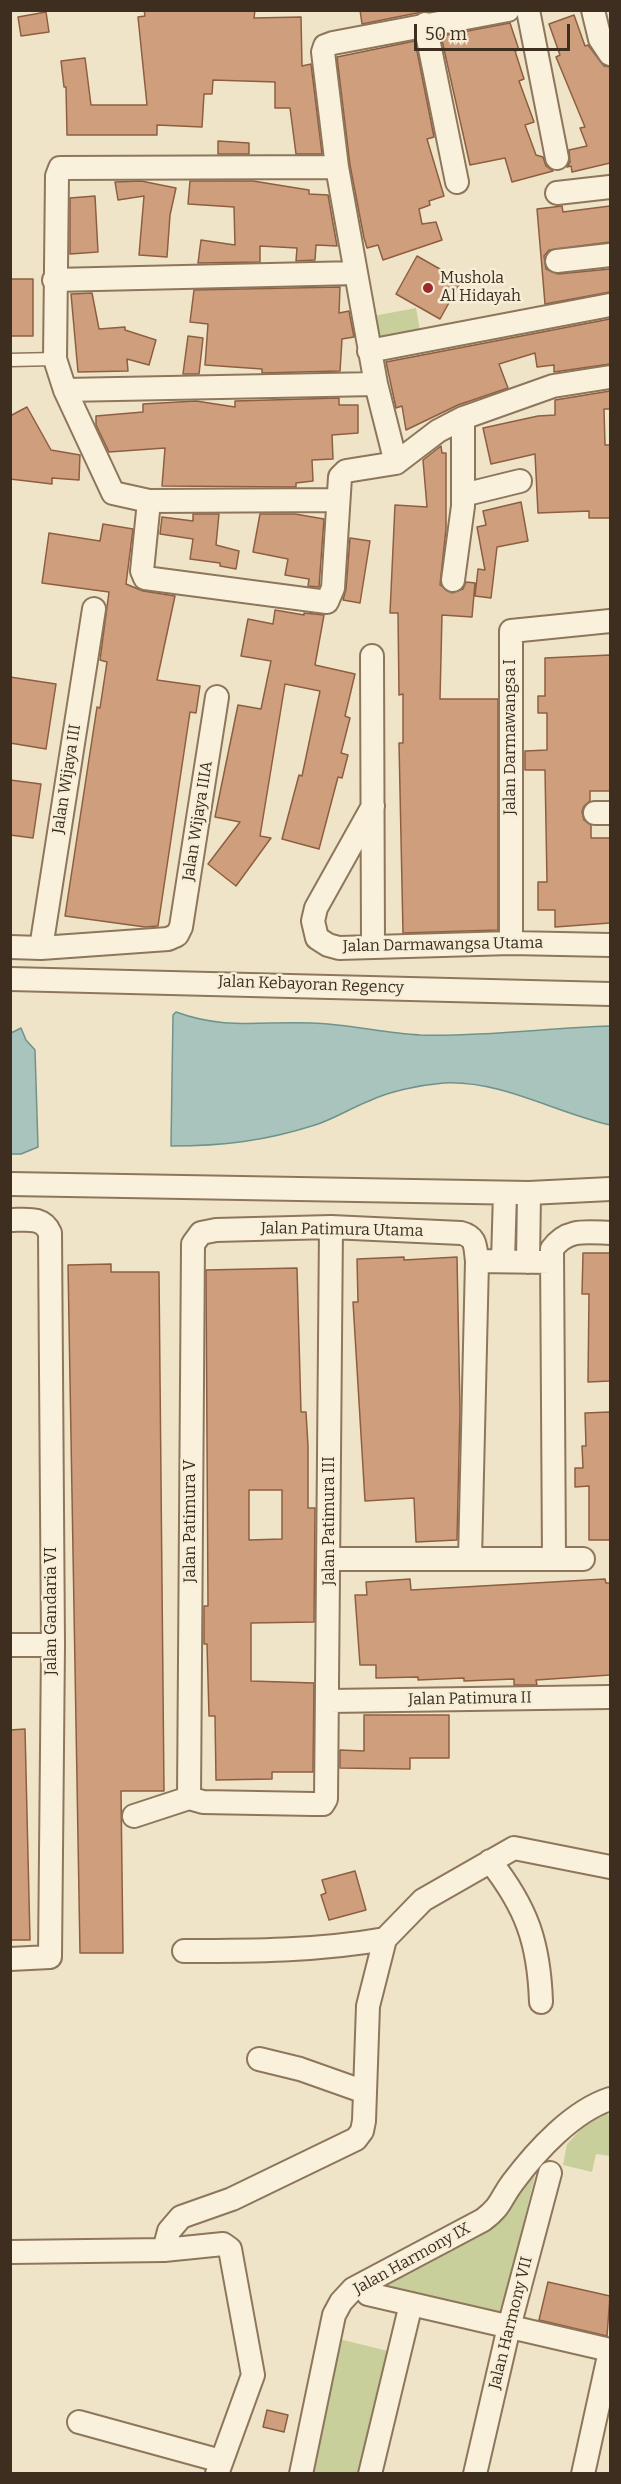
<!DOCTYPE html>
<html>
<head>
<meta charset="utf-8">
<style>
  body { margin:0 }
  #map { position:relative; width:621px; height:2484px; overflow:hidden; background:#f0e4c8; font-family:Bitter,serif }
  canvas { display:block }
  .frame { position:absolute; inset:0; border:12px solid #3d2e20; pointer-events:none }
  .scale { position:absolute; left:414px; top:24px; width:156px; height:27px; box-sizing:border-box; border:3px solid #3d2e20; border-top:0; padding-left:8px; font-size:18px; line-height:21px; white-space:nowrap; color:#3d2e20; -webkit-text-stroke:4px #f7eed8; paint-order:stroke }
</style>
</head>
<body>
<div id="map">
<canvas width="621" height="2484"></canvas>
<div class="frame"></div>
<div class="scale">50 m</div>
</div>
<script>
const g = document.querySelector('canvas').getContext('2d');
g.lineJoin = 'round';
function fillPath(path, color) { g.fillStyle = color; g.fill(path, 'evenodd'); }
function stroke(path, color, width, dash) { g.strokeStyle = color; g.lineWidth = width; g.lineCap = dash ? 'butt' : 'round'; g.setLineDash(dash || []); g.stroke(path); }
function drawText(font, color, halo, rows, align = 'center') {
  g.font = font + ' Bitter,serif'; g.lineWidth = 5; g.setLineDash([]); g.textBaseline = 'middle'; g.strokeStyle = halo; g.fillStyle = color; for (const [text, x, y, turn = 0] of rows) {
    g.save(); g.translate(x, y); g.rotate((+turn || 0) * Math.PI / 180); g.textAlign = isNaN(turn) ? turn : align; if (halo) g.strokeText(text, 0, 0); g.fillText(text, 0, 0); g.restore();
  }
}
fillPath(new Path2D(`
  M 416,308 L 420,331 L 378,339 L 373,316 Z
  M 597,2112 L 610,2115 L 610,2156 L 596,2154 L 592,2172 L 563,2165 L 567,2144 Z
  M 536,2171 L 502,2313 L 372,2286 L 496,2225 L 523,2184 Z
  M 339,2339 L 388,2351 L 360,2473 L 310,2474 Z`), '#c9cf9b');
const water = new Path2D(`
  M 176,1012 C 225,1030 261,1021 311,1023 C 347,1024 383,1033 420,1035 C 484,1037 546,1028 610,1026 L 610,1125 C 556,1113 501,1080 444,1083 C 420,1085 390,1091 369,1101 C 351,1108 334,1119 315,1125 C 265,1141 223,1146 171,1146 L 173,1015 Z
  M 21,1028 L 26,1040 L 35,1050 L 38,1147 L 21,1154 L 11,1154 L 11,1033 Z`);
fillPath(water, '#a9c4bc');
stroke(water, '#6f938a', 1.5);
const building = new Path2D(`
  M 144,10 L 255,10 L 254,18 L 301,17 L 302,66 L 311,64 L 322,154 L 296,154 L 290,108 L 275,108 L 275,82 L 213,80 L 212,94 L 204,94 L 202,127 L 157,125 L 157,135 L 67,135 L 66,87 L 64,87 L 61,61 L 85,58 L 91,105 L 147,105 L 138,17 L 145,16 Z
  M 360,10 L 432,10 L 362,24 Z
  M 46,12 L 49,32 L 21,36 L 18,17 Z
  M 574,15 L 585,46 L 588,45 L 604,66 L 610,67 L 610,163 L 572,172 L 571,166 L 567,167 L 570,162 L 569,150 L 587,146 L 580,128 L 585,127 L 556,57 L 560,55 L 549,24 Z
  M 510,23 L 519,50 L 515,51 L 524,79 L 519,81 L 534,122 L 525,125 L 536,155 L 543,157 L 546,166 L 553,171 L 512,182 L 505,158 L 470,165 L 441,36 Z
  M 415,41 L 434,137 L 427,139 L 444,196 L 429,201 L 430,205 L 419,209 L 422,224 L 436,222 L 442,240 L 383,260 L 378,245 L 367,248 L 364,238 L 350,165 L 337,57 Z
  M 218,141 L 249,143 L 249,154 L 218,154 Z
  M 141,181 L 176,188 L 170,215 L 167,257 L 139,255 L 144,196 L 118,200 L 115,182 Z
  M 190,181 L 253,181 L 309,190 L 309,194 L 328,195 L 337,246 L 316,245 L 315,260 L 296,261 L 297,248 L 260,246 L 260,262 L 198,263 L 201,240 L 235,245 L 234,207 L 188,204 Z
  M 95,196 L 98,252 L 70,254 L 70,198 Z
  M 562,206 L 563,212 L 610,206 L 610,242 L 549,250 L 544,256 L 546,269 L 558,274 L 610,269 L 610,292 L 545,304 L 537,209 Z
  M 417,256 L 461,281 L 440,319 L 396,294 Z
  M 10,279 L 33,279 L 33,336 L 10,336 Z
  M 340,287 L 339,313 L 349,311 L 354,337 L 342,339 L 340,371 L 262,373 L 262,369 L 205,365 L 208,324 L 190,322 L 194,290 Z
  M 92,293 L 99,329 L 125,327 L 125,330 L 156,340 L 149,365 L 127,359 L 128,371 L 78,372 L 71,294 Z
  M 610,319 L 610,364 L 554,372 L 554,365 L 537,367 L 535,353 L 499,364 L 508,388 L 458,405 L 406,430 L 402,406 L 396,408 L 386,362 Z
  M 188,336 L 203,338 L 199,374 L 183,374 Z
  M 610,391 L 610,409 L 604,409 L 605,445 L 610,445 L 610,518 L 589,518 L 589,511 L 538,513 L 535,454 L 491,464 L 483,428 L 538,416 L 555,415 L 555,400 Z
  M 339,398 L 339,405 L 358,405 L 358,433 L 332,435 L 333,459 L 312,460 L 313,481 L 296,483 L 296,487 L 162,486 L 165,448 L 109,452 L 96,425 L 96,416 L 143,412 L 143,404 L 196,401 L 235,407 L 235,401 Z
  M 27,407 L 51,450 L 80,455 L 79,480 L 52,478 L 52,484 L 10,479 L 10,416 Z
  M 441,446 L 442,453 L 446,453 L 446,529 L 440,585 L 452,593 L 463,589 L 466,582 L 475,583 L 472,617 L 442,615 L 440,699 L 498,699 L 498,930 L 403,933 L 399,743 L 403,743 L 403,694 L 399,695 L 398,613 L 390,613 L 395,505 L 427,507 L 423,460 Z
  M 521,502 L 528,541 L 497,547 L 491,598 L 475,596 L 478,569 L 485,570 L 477,527 L 486,525 L 483,511 Z
  M 193,514 L 219,514 L 216,545 L 239,551 L 236,569 L 220,566 L 220,563 L 190,559 L 193,539 L 160,534 L 162,517 L 193,521 Z
  M 260,514 L 295,514 L 324,519 L 319,587 L 308,586 L 309,579 L 285,575 L 288,559 L 253,552 Z
  M 103,524 L 133,529 L 126,584 L 143,591 L 175,596 L 157,680 L 200,686 L 196,713 L 190,712 L 158,926 L 145,927 L 65,916 L 97,707 L 100,708 L 107,662 L 100,660 L 109,592 L 42,583 L 49,533 L 100,541 Z
  M 350,538 L 370,541 L 360,603 L 343,600 L 346,589 Z
  M 275,610 L 304,615 L 304,613 L 324,615 L 315,665 L 355,674 L 345,716 L 350,718 L 341,753 L 348,755 L 342,778 L 338,777 L 319,849 L 282,839 L 299,775 L 302,776 L 320,691 L 285,684 L 260,836 L 271,838 L 236,886 L 208,864 L 240,822 L 215,817 L 238,705 L 261,709 L 271,661 L 241,656 L 248,619 L 273,624 Z
  M 610,655 L 610,791 L 590,791 L 590,801 L 584,806 L 582,812 L 584,820 L 591,825 L 591,838 L 610,838 L 610,923 L 555,927 L 555,910 L 538,910 L 538,882 L 547,882 L 545,770 L 525,770 L 525,751 L 547,750 L 547,713 L 538,713 L 538,696 L 545,696 L 545,658 Z
  M 10,677 L 56,684 L 46,749 L 10,743 Z
  M 10,780 L 41,784 L 33,838 L 10,835 Z
  M 583,1253 L 610,1253 L 610,1381 L 588,1382 L 589,1294 L 582,1294 Z
  M 404,1257 L 404,1260 L 457,1257 L 460,1410 L 457,1540 L 416,1542 L 414,1498 L 365,1501 L 353,1302 L 358,1302 L 357,1259 Z
  M 111,1264 L 111,1272 L 159,1272 L 164,1791 L 121,1791 L 123,1953 L 80,1953 L 68,1265 Z
  M 297,1268 L 301,1412 L 306,1412 L 308,1446 L 308,1508 L 315,1508 L 314,1622 L 251,1623 L 251,1681 L 314,1683 L 313,1772 L 272,1772 L 272,1779 L 216,1780 L 215,1716 L 209,1716 L 207,1644 L 204,1644 L 204,1606 L 208,1606 L 206,1270 ZM 249,1490 L 282,1490 L 282,1539 L 249,1540 Z
  M 610,1412 L 610,1540 L 589,1540 L 589,1486 L 575,1487 L 575,1468 L 583,1468 L 582,1446 L 586,1446 L 585,1413 Z
  M 410,1579 L 411,1590 L 605,1579 L 606,1583 L 610,1583 L 610,1675 L 536,1680 L 537,1685 L 514,1685 L 514,1679 L 464,1681 L 464,1678 L 418,1680 L 418,1677 L 376,1678 L 376,1665 L 360,1665 L 355,1595 L 367,1595 L 366,1582 Z
  M 364,1715 L 449,1715 L 449,1758 L 410,1758 L 410,1769 L 340,1768 L 340,1750 L 364,1751 Z
  M 25,1729 L 30,1940 L 10,1940 L 10,1730 Z
  M 355,1871 L 366,1910 L 329,1920 L 321,1895 L 326,1893 L 322,1880 Z
  M 548,2282 L 610,2296 L 607,2336 L 539,2320 Z
  M 267,2410 L 288,2415 L 284,2432 L 263,2427 Z`);
fillPath(building, '#cf9f7d');
stroke(building, '#8d5f41', 1.5);
const lane = new Path2D(`
  M 10,360 L 55,359`);
const street = new Path2D(`
  M 528,10 L 557,158
  M 593,10 L 600,39 L 610,54
  M 425,24 L 457,182
  M 557,193 L 610,187
  M 557,261 L 610,255
  M 54,280 L 356,273
  M 369,351 L 610,305
  M 65,390 L 376,384 L 337,167 L 323,52 L 325,46 L 333,43 L 508,10
  M 463,418 L 553,386 L 610,377
  M 396,463 L 438,431 L 463,418 L 463,506 L 453,580
  M 463,495 L 520,481
  M 337,500 L 149,501 L 113,493 L 65,390 L 55,359 L 57,176 L 60,168 L 337,167
  M 149,501 L 142,571 L 145,578 L 327,602 L 333,588 L 340,477 L 346,471 L 396,463 L 376,384
  M 372,656 L 373,946
  M 373,806 L 316,908 L 313,921 L 317,938 L 328,945 L 339,948 L 511,943 L 610,945
  M 595,813 L 610,813
  M 511,943 L 511,631 L 610,621
  M 10,947 L 41,948 L 168,939 L 177,935 L 181,927 L 217,697
  M 41,948 L 94,609
  M 10,979 L 610,994
  M 10,1184 L 529,1193 L 610,1189
  M 10,1220 C 26,1220 43,1216 50,1233 L 53,1645 L 50,1957 L 10,1959
  M 477,1261 L 551,1262
  M 503,1261 L 505,1193
  M 528,1262 L 529,1193
  M 329,1559 L 583,1559
  M 554,1559 L 552,1249 C 567,1228 587,1232 610,1233
  M 10,1645 L 53,1645
  M 329,1701 L 610,1697
  M 189,1798 L 193,1244 L 201,1233 L 216,1230 L 331,1227 L 461,1233 C 477,1237 475,1247 477,1261 L 470,1559
  M 134,1816 L 189,1798 L 203,1802 L 313,1804 L 323,1804 L 326,1799 L 331,1227
  M 490,1861 C 527,1908 539,1943 541,2002
  M 184,1951 C 251,1951 318,1951 385,1939
  M 259,2059 L 300,2069 L 365,2092
  M 164,2250 L 223,2244 L 230,2249 L 253,2375 L 217,2474
  M 10,2252 L 164,2250 L 169,2231 L 181,2217 L 232,2199 L 356,2139 L 362,2131 L 364,2121 L 368,2006 L 385,1939 L 423,1900 L 514,1848 L 610,1867
  M 368,2294 L 610,2350
  M 79,2422 L 221,2461
  M 301,2474 L 334,2315 L 341,2302 L 353,2289 L 483,2220 C 502,2206 500,2199 513,2182 C 537,2150 573,2111 610,2099
  M 370,2474 L 411,2304
  M 475,2474 L 509,2327 L 550,2173
  M 583,2474 L 610,2351`);
stroke(lane, '#8d765c', 15);
stroke(street, '#8d765c', 26);
stroke(lane, '#faf1dc', 12);
stroke(street, '#faf1dc', 22);
for (const [x, y, r, color] of [
  [428,288,6,"#9e2a2b"]
]) { const dot = new Path2D(); dot.arc(x, y, r, 0, 2 * Math.PI); g.fillStyle = color; g.fill(dot); stroke(dot, '#f7eed8', 2); }
drawText('16px', '#3d2e20', '#f7eed8', [
  ["Mushola",440,279],
  ["Al Hidayah",440,297]
], 'left');
drawText('16px', '#3d2e20', '#f7eed8', [
  ["Jalan Darmawangsa I",511,737,-90],
  ["Jalan Wijaya III",67,779,-81],
  ["Jalan Wijaya IIIA",198,821,-81],
  ["Jalan Darmawangsa Utama",443,945,-1],
  ["Jalan Kebayoran Regency",311,985,2],
  ["Jalan Patimura Utama",342,1230,1],
  ["Jalan Patimura V",191,1521,-90],
  ["Jalan Patimura III",330,1521,-90],
  ["Jalan Gandaria VI",52,1611,-90],
  ["Jalan Patimura II",470,1699,-1],
  ["Jalan Harmony IX",412,2259,-29],
  ["Jalan Harmony VII",511,2323,-76]
]);
</script>
</body>
</html>
